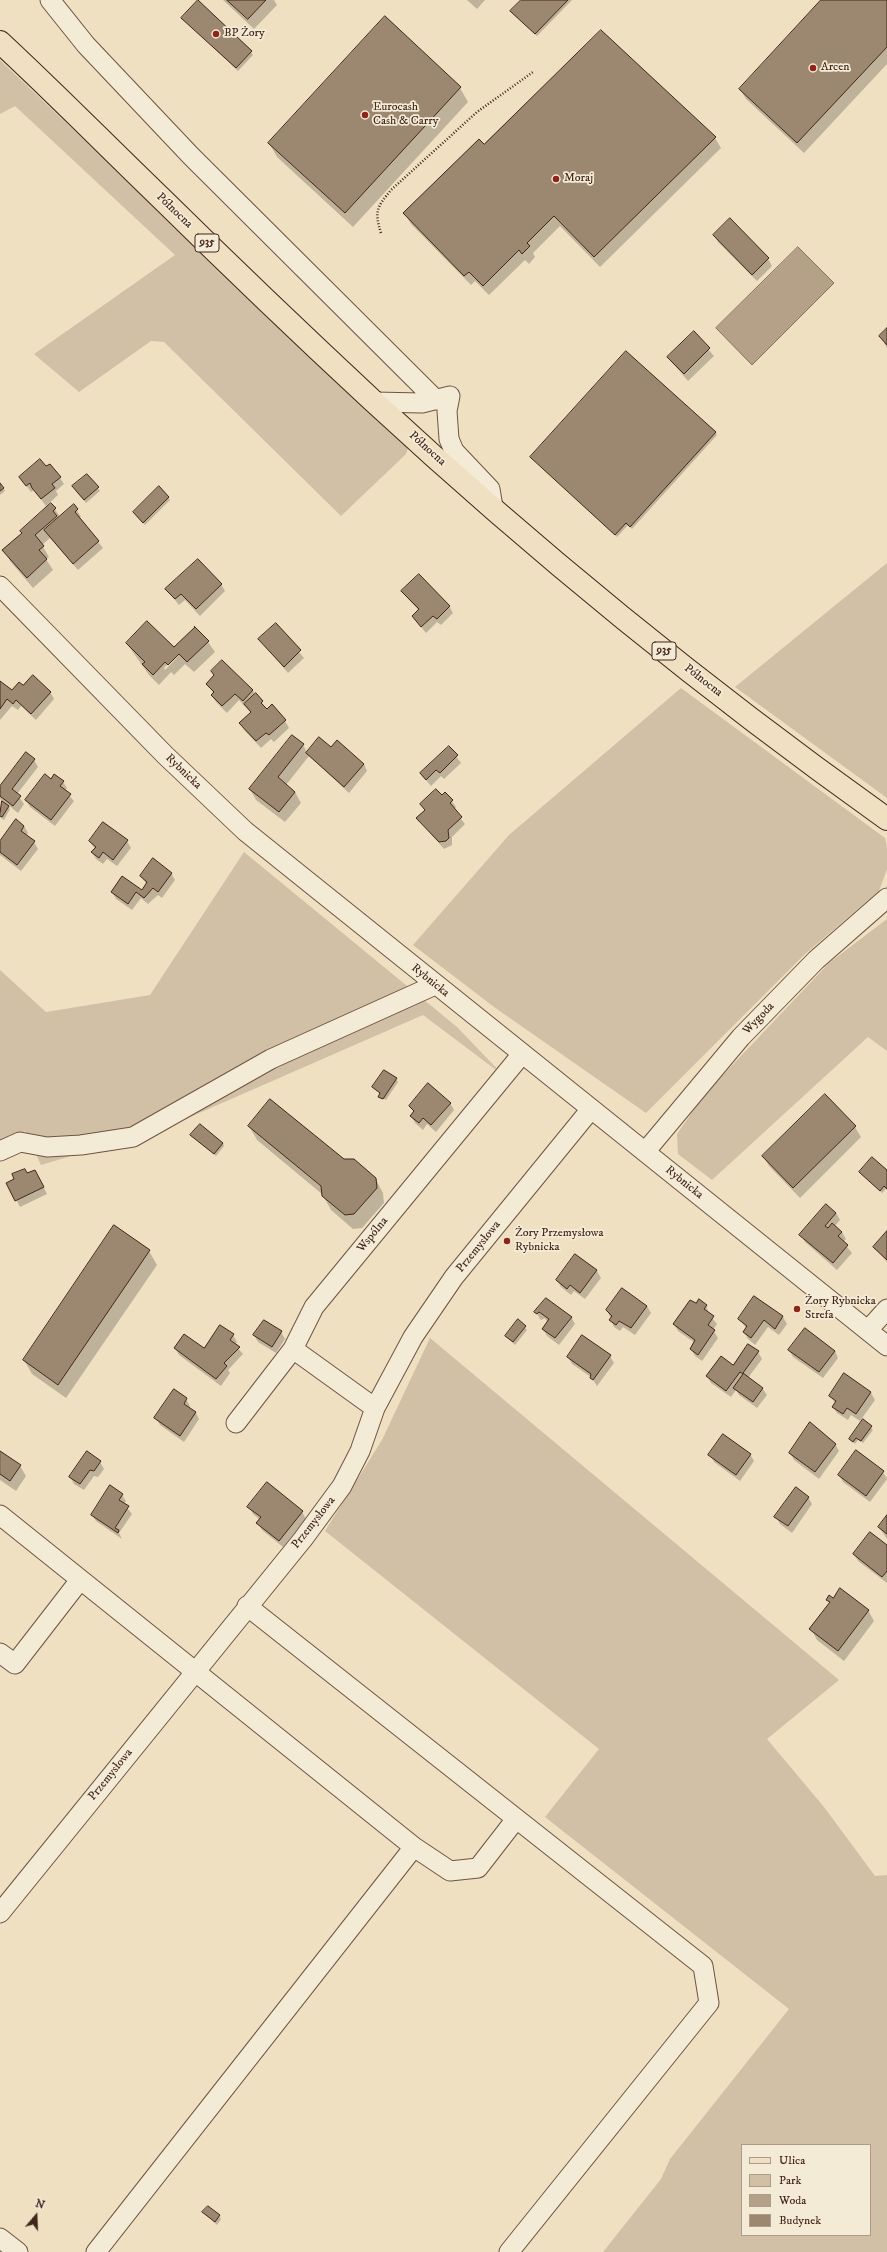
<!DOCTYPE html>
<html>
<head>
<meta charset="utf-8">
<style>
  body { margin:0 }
  #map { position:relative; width:887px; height:2252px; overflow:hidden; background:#eee0c1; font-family:"IM FELL DW Pica",serif }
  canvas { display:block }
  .legend { position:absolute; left:741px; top:2144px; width:130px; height:92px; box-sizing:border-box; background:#f4ebd7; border:1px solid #ad9c8b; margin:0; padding:5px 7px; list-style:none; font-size:12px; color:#43261a }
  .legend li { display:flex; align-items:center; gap:8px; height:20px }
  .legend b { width:20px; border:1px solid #ad9c8b }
  .north { position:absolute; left:16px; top:2196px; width:40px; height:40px; -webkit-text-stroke:3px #f4ebd7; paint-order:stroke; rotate:19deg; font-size:11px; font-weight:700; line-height:16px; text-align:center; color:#43261a }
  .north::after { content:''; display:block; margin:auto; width:14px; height:18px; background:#43261a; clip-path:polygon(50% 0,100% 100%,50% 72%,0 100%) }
</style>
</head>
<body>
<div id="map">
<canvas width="887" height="2252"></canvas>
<ul class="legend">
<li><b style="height:5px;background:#eee0c1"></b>Ulica</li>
<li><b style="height:11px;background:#d1c0a5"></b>Park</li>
<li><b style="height:11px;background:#b4a188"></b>Woda</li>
<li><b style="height:11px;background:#9c8771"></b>Budynek</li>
</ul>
<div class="north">N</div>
</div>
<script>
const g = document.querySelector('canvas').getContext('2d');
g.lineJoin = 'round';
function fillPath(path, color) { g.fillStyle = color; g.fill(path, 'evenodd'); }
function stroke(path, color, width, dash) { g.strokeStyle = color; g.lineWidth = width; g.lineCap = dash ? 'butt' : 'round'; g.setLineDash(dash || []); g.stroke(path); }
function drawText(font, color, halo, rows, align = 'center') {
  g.font = font + ' "IM FELL DW Pica",serif'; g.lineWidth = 3.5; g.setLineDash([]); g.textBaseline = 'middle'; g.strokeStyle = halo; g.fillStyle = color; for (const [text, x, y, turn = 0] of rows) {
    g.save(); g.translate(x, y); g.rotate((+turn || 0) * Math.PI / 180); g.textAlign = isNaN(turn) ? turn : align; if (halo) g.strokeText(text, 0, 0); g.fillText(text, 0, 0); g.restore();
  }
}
fillPath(new Path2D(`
  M 0,60 L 408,448 L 406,454 L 341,516 L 164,342 L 151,341 L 79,392 L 34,354 L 175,255 L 15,106 L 0,114 Z
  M 887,563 L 887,798 L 735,687 Z
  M 681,688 L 885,838 L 887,847 L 887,869 L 879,891 L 805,954 L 646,1113 L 494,1007 L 413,945 L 509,835 Z
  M 244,852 L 457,1027 L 504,1076 L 423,1015 L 165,1128 L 41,1165 L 25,1131 L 0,1143 L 0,970 L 46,1012 L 150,995 Z
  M 887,919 L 887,1051 L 868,1037 L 712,1180 L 678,1154 L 677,1134 L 704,1095 L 829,963 Z
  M 430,1338 L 839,1680 L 767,1739 L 824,1807 L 875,1876 L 887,1875 L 887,2252 L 603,2252 L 661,2179 L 670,2159 L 789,2009 L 545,1817 L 599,1749 L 325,1531 L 382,1440 ZM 742,2145 L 870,2145 L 870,2235 L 742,2235 Z`), '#d1c0a5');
const water = new Path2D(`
  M 798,247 L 834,283 L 752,365 L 716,328 Z`);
fillPath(water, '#b4a188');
stroke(water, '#87705c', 1);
fillPath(new Path2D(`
  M 223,0 L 274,0 L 277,5 L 254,29 Z
  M 467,0 L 485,0 L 477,9 Z
  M 522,0 L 572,0 L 537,36 L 513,14 Z
  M 823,0 L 887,0 L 887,64 L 804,153 L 746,99 L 740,89 Z
  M 198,1 L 251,52 L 253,55 L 238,71 L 182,18 Z
  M 460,88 L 468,102 L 353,227 L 277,157 L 269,143 Z
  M 715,138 L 721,148 L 600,267 L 560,226 L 533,253 L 535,257 L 529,264 L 525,260 L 489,295 L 475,281 L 471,285 L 411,224 L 405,214 L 484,146 Z
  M 730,220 L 768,259 L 772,266 L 757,281 L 718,242 L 714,235 Z
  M 887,329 L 887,348 L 880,336 Z
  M 694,333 L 714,356 L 688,381 L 668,358 Z
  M 715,432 L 717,435 L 632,529 L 628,525 L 617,537 L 532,457 Z
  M 46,468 L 60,478 L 64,484 L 56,491 L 58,495 L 46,506 L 34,490 L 31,492 L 20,477 Z
  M 87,475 L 100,491 L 86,503 L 75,490 Z
  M 0,484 L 5,491 L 0,495 Z
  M 168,497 L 170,500 L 145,525 L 134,512 Z
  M 74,505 L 81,517 L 79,518 L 103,548 L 78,570 L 50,538 L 42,545 L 49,557 L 46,559 L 53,570 L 33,588 L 10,561 L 4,550 L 55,509 L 60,517 Z
  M 221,584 L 225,591 L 200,616 L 185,600 L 179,605 L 166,589 Z
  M 402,592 L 449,606 L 453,613 L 441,625 L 437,622 L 426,633 L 413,617 L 419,611 Z
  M 275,624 L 304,658 L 288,673 L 259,639 Z
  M 195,628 L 208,642 L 215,652 L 194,672 L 185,664 L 174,675 L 171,672 L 159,685 L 149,675 L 127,644 L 174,649 ZM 177,654 L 179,655 L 165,670 L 164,668 Z
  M 222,662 L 256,694 L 267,710 L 285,721 L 289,728 L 274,742 L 271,739 L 261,748 L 244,730 L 240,723 L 251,713 L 239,700 L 227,713 L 216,702 L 212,696 L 214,694 L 207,684 L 215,676 Z
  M 0,683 L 12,692 L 23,686 L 50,692 L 54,699 L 36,720 L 21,706 L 18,710 L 12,706 L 0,720 Z
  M 303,745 L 307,752 L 364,764 L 367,771 L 349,793 L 309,756 L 286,785 L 295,792 L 301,803 L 285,822 L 256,800 L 250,789 Z
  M 449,747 L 461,763 L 444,779 L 441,776 L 431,786 L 421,774 Z
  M 26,753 L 34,760 L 38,767 L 17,794 L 24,804 L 18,813 L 8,805 L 10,809 L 4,820 L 0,817 L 0,806 L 3,801 L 0,799 L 0,787 Z
  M 51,780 L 63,782 L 67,788 L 65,791 L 74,801 L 55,826 L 30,807 L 26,800 Z
  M 445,793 L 452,801 L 456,807 L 454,810 L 465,824 L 452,837 L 452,845 L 444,849 L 418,819 L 425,811 L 421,804 Z
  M 24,826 L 28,833 L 26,836 L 34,842 L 38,849 L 21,871 L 0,855 L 0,843 Z
  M 127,841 L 131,848 L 117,866 L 107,859 L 103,864 L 96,859 L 92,852 L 95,849 L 90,842 Z
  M 171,873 L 175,880 L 162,898 L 158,895 L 148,904 L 141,898 L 132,910 L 116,899 L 112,892 L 142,891 L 147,885 L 141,876 Z
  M 396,1079 L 398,1082 L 386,1100 L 380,1097 L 380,1099 L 379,1097 L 380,1094 L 374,1087 Z
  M 450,1103 L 454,1110 L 436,1132 L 427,1124 L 423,1130 L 415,1123 L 411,1116 L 414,1113 L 410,1106 Z
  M 249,1126 L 343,1160 L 375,1178 L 383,1193 L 384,1203 L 362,1228 L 353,1229 L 331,1210 L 322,1194 L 257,1140 Z
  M 855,1127 L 861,1137 L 800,1198 L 769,1166 L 763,1156 Z
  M 191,1135 L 223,1143 L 224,1146 L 216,1156 Z
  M 887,1171 L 887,1190 L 886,1189 L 882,1193 L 860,1172 Z
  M 27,1174 L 39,1178 L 47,1194 L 20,1207 L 8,1183 Z
  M 836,1213 L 840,1220 L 835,1226 L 842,1232 L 846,1239 L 843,1242 L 852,1253 L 837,1270 L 805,1242 L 801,1235 Z
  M 887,1232 L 887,1262 L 874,1247 Z
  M 149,1251 L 157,1265 L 66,1398 L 32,1374 L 24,1360 Z
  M 575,1255 L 597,1271 L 601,1278 L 585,1299 L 574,1291 L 571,1295 L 561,1287 L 557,1280 Z
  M 755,1297 L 783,1317 L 787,1324 L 779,1335 L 768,1327 L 755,1345 L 748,1339 L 744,1332 L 747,1329 L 739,1319 Z
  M 546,1299 L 571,1317 L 575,1324 L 559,1345 L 547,1336 L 543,1329 L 548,1322 L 544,1318 L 542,1320 L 540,1319 L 536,1312 Z
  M 696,1305 L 706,1305 L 709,1314 L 717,1324 L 713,1330 L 718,1338 L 702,1361 L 695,1356 L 691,1349 L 695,1343 L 678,1331 L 674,1324 Z
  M 647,1306 L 651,1313 L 635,1335 L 623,1327 L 620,1331 L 614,1327 L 607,1310 Z
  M 518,1320 L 527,1330 L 515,1345 L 506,1336 Z
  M 265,1321 L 281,1332 L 285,1339 L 276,1353 L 258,1342 L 254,1335 Z
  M 233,1335 L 237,1342 L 235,1345 L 243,1354 L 228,1370 L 230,1373 L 221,1386 L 179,1355 L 175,1348 L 204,1350 Z
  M 789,1350 L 835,1351 L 838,1358 L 823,1378 L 793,1357 Z
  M 758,1352 L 762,1359 L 748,1378 L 763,1389 L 767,1395 L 757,1408 L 739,1395 L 736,1390 L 731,1397 L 711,1383 L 707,1376 L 733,1366 Z
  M 610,1356 L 614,1363 L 597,1386 L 591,1377 L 572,1364 L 568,1357 Z
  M 845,1375 L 871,1393 L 875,1400 L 860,1421 L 851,1415 L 848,1420 L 837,1413 L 833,1407 L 836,1404 L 830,1396 Z
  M 186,1399 L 190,1406 L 189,1408 L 196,1413 L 199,1419 L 184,1442 L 160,1425 L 156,1418 Z
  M 864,1420 L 873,1430 L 863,1443 L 858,1440 L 855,1444 L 850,1439 Z
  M 835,1444 L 839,1451 L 819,1479 L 794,1460 L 790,1453 Z
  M 0,1452 L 20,1466 L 26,1476 L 16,1491 L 0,1480 Z
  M 750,1454 L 754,1461 L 740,1481 L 714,1462 L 710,1455 Z
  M 100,1462 L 104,1469 L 98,1477 L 94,1476 L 84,1490 L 74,1484 L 70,1477 Z
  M 883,1472 L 887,1479 L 870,1502 L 843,1482 L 839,1475 Z
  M 267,1484 L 302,1512 L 306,1519 L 283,1547 L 262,1530 L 258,1523 L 260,1520 L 253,1514 L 249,1507 Z
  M 122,1495 L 126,1501 L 124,1504 L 132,1514 L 119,1533 L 122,1539 L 96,1521 L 92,1515 Z
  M 808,1497 L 812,1504 L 792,1533 L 780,1524 L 776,1517 Z
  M 887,1516 L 887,1539 L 879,1527 Z
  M 887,1547 L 887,1583 L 858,1561 L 854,1554 Z
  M 833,1599 L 868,1610 L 874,1621 L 844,1661 L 817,1640 L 811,1629 L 830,1604 L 828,1600 Z
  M 203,2212 L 219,2216 L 221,2219 L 217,2225 Z`), '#0003');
const building = new Path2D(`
  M 198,0 L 252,51 L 236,68 L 181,18 Z
  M 227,0 L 266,0 L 248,19 Z
  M 521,0 L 568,0 L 535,34 L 510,11 Z
  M 821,0 L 887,0 L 887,47 L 797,143 L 739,89 Z
  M 385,16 L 461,87 L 345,213 L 268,143 Z
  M 601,30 L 716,137 L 594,257 L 554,216 L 527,243 L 530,246 L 522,254 L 519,250 L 483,286 L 469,272 L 464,276 L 403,213 L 479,139 L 484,144 Z
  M 730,218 L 769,258 L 752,275 L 713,235 Z
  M 887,328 L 887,345 L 879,336 Z
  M 694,331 L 710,348 L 684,374 L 667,357 Z
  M 626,351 L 716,432 L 630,527 L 626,523 L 615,535 L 530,457 Z
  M 40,459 L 46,466 L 50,464 L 61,477 L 52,484 L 55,488 L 41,499 L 32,488 L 30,483 L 26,486 L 19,477 Z
  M 87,474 L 99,487 L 84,500 L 72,486 Z
  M 0,483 L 4,488 L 0,491 Z
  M 159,486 L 169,497 L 143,523 L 133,512 Z
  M 51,503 L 56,508 L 53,511 L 57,516 L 35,535 L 44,546 L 39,550 L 47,559 L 27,578 L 2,550 L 22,533 L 20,531 Z
  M 74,504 L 78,509 L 75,512 L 99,541 L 73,564 L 44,530 Z
  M 198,559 L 222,584 L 196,609 L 181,594 L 175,599 L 165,589 Z
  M 419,574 L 450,606 L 437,619 L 433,616 L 421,627 L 412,616 L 419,609 L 401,591 Z
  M 147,621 L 174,647 L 195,627 L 194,626 L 209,641 L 187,662 L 179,654 L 168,665 L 165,662 L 153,675 L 142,664 L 145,662 L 126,643 Z
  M 276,623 L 301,650 L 284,667 L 258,639 Z
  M 222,660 L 253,690 L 243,701 L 235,694 L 222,706 L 211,695 L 214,692 L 206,684 L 214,675 L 211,671 Z
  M 33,675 L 51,692 L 31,714 L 16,700 L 13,704 L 7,699 L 0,709 L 0,681 L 12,690 L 19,682 L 23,685 Z
  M 256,693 L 263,701 L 261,703 L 267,709 L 272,704 L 286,720 L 269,735 L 266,733 L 256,741 L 239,723 L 251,712 L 244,704 Z
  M 292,735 L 304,744 L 278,777 L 295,792 L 279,812 L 249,789 Z
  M 319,737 L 331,747 L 337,740 L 364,764 L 344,787 L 306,753 Z
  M 449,746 L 458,755 L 440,773 L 436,770 L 426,780 L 420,773 Z
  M 26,752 L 35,759 L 12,789 L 21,796 L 13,806 L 0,796 L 0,786 Z
  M 45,774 L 51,779 L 54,774 L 64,781 L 60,786 L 71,794 L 51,820 L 25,800 Z
  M 436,789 L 442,795 L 445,792 L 453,800 L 450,803 L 462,817 L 448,830 L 449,838 L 446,841 L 439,842 L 416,818 L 425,810 L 420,804 Z
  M 2,801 L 9,806 L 2,817 L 0,816 Z
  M 16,819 L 24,826 L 21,831 L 35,841 L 17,865 L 0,852 L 0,841 Z
  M 103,822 L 128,840 L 113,860 L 103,852 L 99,858 L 91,852 L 96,847 L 89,841 Z
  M 153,858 L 172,873 L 158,892 L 153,888 L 144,898 L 136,892 L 128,904 L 111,892 L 122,876 L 142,890 L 147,882 L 140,876 Z
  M 384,1070 L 397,1078 L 383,1099 L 378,1097 L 380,1093 L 372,1087 Z
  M 428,1083 L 451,1103 L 431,1125 L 423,1118 L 419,1123 L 410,1116 L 414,1111 L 409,1106 Z
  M 825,1094 L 856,1126 L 793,1188 L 762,1156 Z
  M 270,1099 L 344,1159 L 354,1159 L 376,1178 L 377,1188 L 354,1214 L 345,1215 L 322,1196 L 321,1186 L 248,1126 Z
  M 200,1124 L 223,1143 L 214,1154 L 190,1135 Z
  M 872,1157 L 887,1170 L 887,1189 L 884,1186 L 880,1191 L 859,1172 Z
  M 25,1169 L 27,1173 L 35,1170 L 44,1187 L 15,1201 L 6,1183 L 14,1179 L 12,1174 Z
  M 826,1204 L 836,1213 L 825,1226 L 828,1228 L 832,1223 L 842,1232 L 838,1236 L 848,1245 L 833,1263 L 799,1235 Z
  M 114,1225 L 150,1250 L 58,1385 L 23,1360 Z
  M 887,1231 L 887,1260 L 873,1247 Z
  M 575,1254 L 597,1270 L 580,1293 L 570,1285 L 567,1289 L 556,1280 Z
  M 622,1288 L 647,1306 L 631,1328 L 619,1321 L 616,1325 L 609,1320 L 612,1316 L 606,1310 Z
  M 754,1296 L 783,1316 L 775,1329 L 764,1320 L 751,1338 L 743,1332 L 747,1326 L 738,1319 Z
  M 546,1298 L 572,1317 L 555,1338 L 542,1329 L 549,1319 L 539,1312 L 537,1314 L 534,1312 Z
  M 699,1299 L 707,1305 L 704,1309 L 714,1316 L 708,1325 L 715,1330 L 698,1355 L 690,1349 L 695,1340 L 673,1324 L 690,1300 L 696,1303 Z
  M 518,1319 L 526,1326 L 513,1342 L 505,1336 Z
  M 264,1320 L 282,1331 L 272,1347 L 253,1335 Z
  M 220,1325 L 234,1334 L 230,1340 L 240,1347 L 224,1363 L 227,1366 L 216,1379 L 174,1348 L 184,1334 L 204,1348 Z
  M 805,1328 L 835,1351 L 819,1372 L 788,1350 Z
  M 582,1335 L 611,1355 L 593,1380 L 590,1378 L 591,1374 L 567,1357 Z
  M 748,1344 L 759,1351 L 743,1373 L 763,1388 L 753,1402 L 733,1388 L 743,1374 L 740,1372 L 726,1391 L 706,1376 L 721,1356 L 733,1365 Z
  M 844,1373 L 871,1392 L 856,1414 L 847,1408 L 843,1414 L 832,1407 L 836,1401 L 829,1396 Z
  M 174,1389 L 187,1398 L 184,1404 L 196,1412 L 180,1436 L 154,1418 Z
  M 863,1419 L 872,1426 L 861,1441 L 856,1438 L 853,1442 L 849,1439 Z
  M 810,1422 L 836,1444 L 815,1472 L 789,1453 Z
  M 723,1434 L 751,1454 L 736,1475 L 708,1455 Z
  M 856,1450 L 884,1471 L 866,1496 L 838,1475 Z
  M 0,1451 L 21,1465 L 10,1481 L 0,1474 Z
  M 87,1451 L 101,1461 L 94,1471 L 90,1470 L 80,1484 L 69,1477 Z
  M 267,1482 L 303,1511 L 279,1541 L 256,1523 L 261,1517 L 247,1507 Z
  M 110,1485 L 123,1494 L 119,1500 L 129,1506 L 115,1528 L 119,1530 L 118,1533 L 91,1515 Z
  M 796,1487 L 809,1497 L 788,1526 L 774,1517 Z
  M 887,1515 L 887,1534 L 878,1527 Z
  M 870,1532 L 887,1545 L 887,1571 L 882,1577 L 853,1554 Z
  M 840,1588 L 869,1610 L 838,1651 L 809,1629 L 830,1602 L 826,1600 L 829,1595 L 833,1598 Z
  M 208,2206 L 220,2215 L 215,2222 L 202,2212 Z`);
fillPath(building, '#9c8771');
stroke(building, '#43261a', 1);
const minor = new Path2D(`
  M 50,0 L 86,45 L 191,156 L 436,400
  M 374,402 L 422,403 L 450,396 L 447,411 L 449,439 L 454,451 L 490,489 L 493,507
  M 0,586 L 165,755 L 245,831 L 887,1346
  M 0,1151 L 20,1142 L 47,1147 L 81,1145 L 133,1137 L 271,1059 L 435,985
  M 645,1152 L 741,1037 L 816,960 L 887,898
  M 868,1330 L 887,1309
  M 293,1349 L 375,1408
  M 236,1423 L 293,1349 L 314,1307 L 522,1054
  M 0,1515 L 414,1847 L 450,1871 L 478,1868 L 516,1819
  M 247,1606 L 703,1966 L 709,2003 L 509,2252
  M 0,1653 L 15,1664 L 80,1580
  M 0,1913 L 303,1539 L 342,1486 L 360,1451 L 375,1408 L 413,1337 L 454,1277 L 591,1109
  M 0,2238 L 18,2252
  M 96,2252 L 414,1847`);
const major = new Path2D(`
  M 0,42 C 55,93 108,147 162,199 C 231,267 301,334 372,400 C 534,550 707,691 887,819`);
stroke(minor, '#6e5444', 21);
stroke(major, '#43261a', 24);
stroke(new Path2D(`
  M 381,233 C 374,211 377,207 391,190 L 477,112 L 533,72`), '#43261a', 2.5, [1, 2]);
stroke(minor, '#f4ebd7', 19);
stroke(major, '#eee0c1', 22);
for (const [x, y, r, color] of [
  [216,34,4,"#8f2418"],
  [813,68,4,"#8f2418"],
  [365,115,4,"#8f2418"],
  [556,179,4,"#8f2418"],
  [507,1241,4,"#8f2418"],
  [797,1309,4,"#8f2418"]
]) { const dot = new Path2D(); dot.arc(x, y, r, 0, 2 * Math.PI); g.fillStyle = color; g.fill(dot); stroke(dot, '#f4ebd7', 1.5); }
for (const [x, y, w] of [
  [207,243,24],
  [664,651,24]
]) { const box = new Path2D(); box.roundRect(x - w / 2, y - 9, w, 18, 3); g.fillStyle = '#f4ebd7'; g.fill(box); stroke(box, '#43261a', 1); }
drawText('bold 11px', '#43261a', null, [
  ["935",207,243],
  ["935",664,651]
]);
drawText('12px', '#43261a', '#f4ebd7', [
  ["BP Żory",224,34],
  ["Arcen",821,68],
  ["Eurocash",373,108],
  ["Cash & Carry",373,122],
  ["Moraj",564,179],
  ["Żory Przemysłowa",515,1234],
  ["Rybnicka",515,1248],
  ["Żory Rybnicka",805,1302],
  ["Strefa",805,1316]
], 'left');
drawText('12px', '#43261a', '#f4ebd7', [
  ["Północna",174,211,44],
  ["Północna",427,449,42],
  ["Północna",703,681,38],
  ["Rybnicka",183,772,44],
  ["Rybnicka",430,981,39],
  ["Wygoda",759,1019,-46],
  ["Rybnicka",684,1183,39],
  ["Wspólna",373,1235,-51],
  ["Przemysłowa",479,1247,-51],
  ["Przemysłowa",314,1523,-52],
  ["Przemysłowa",111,1775,-51]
]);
</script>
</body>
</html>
